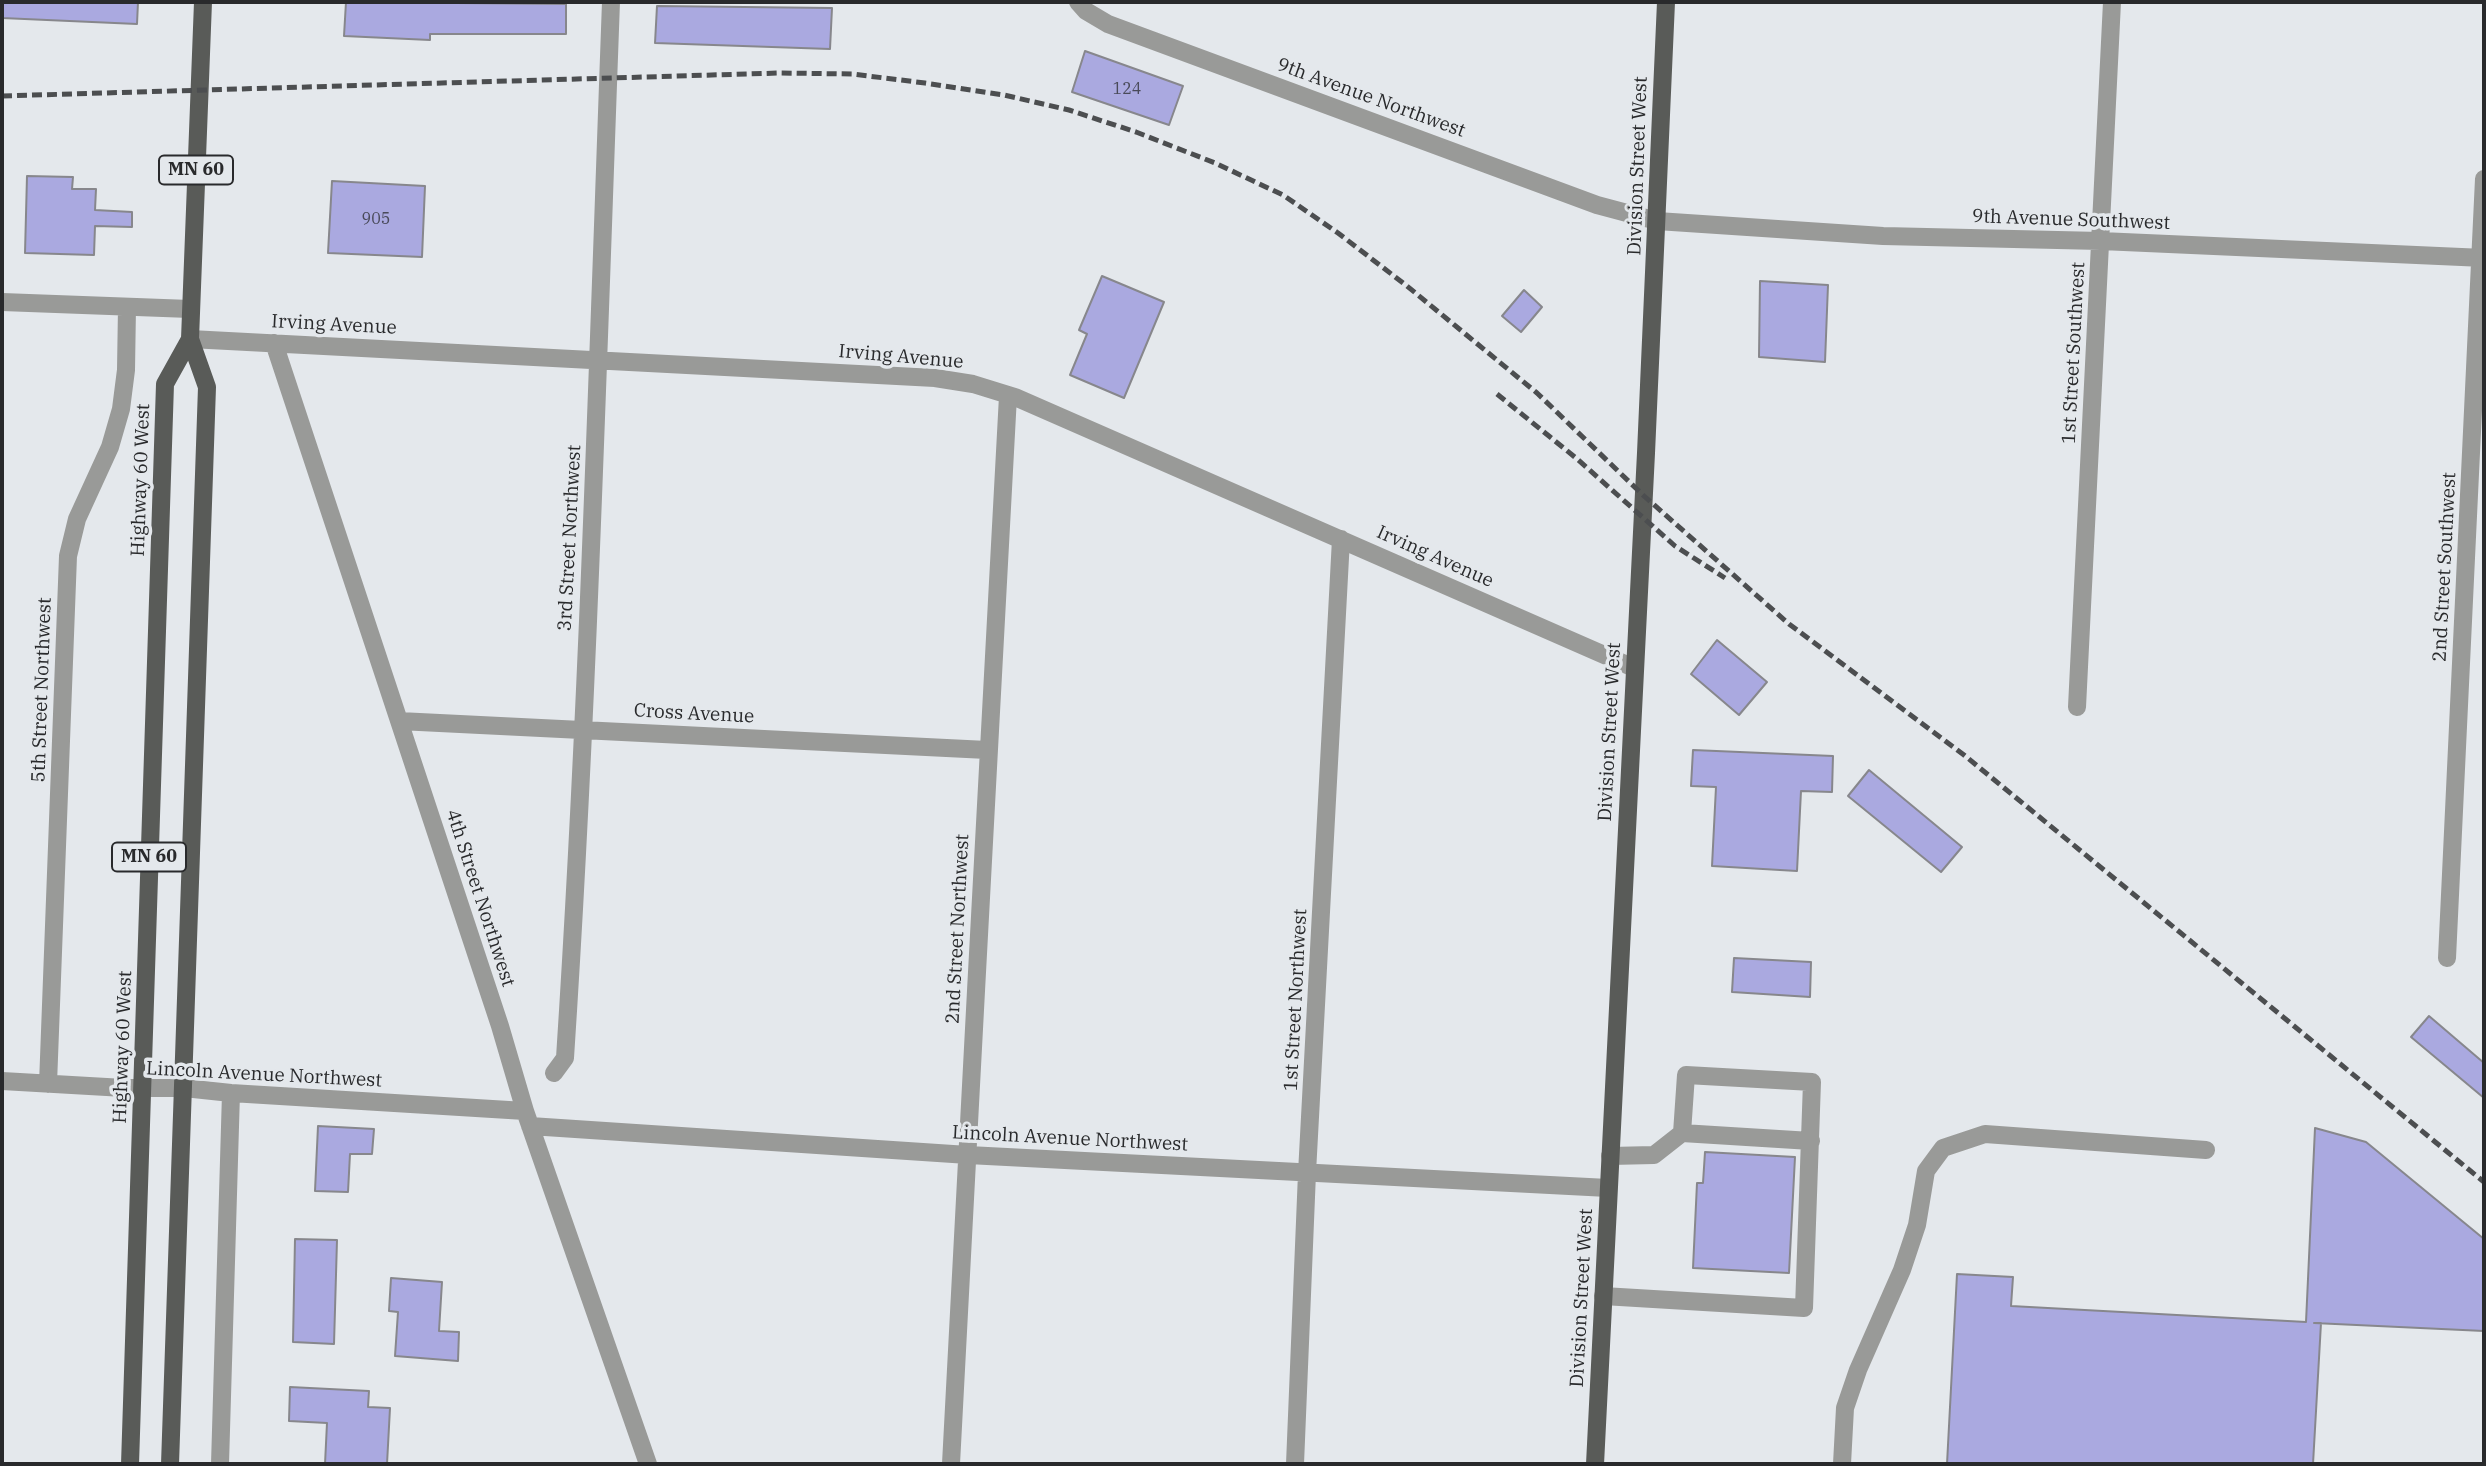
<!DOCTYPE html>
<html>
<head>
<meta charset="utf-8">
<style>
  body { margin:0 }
  #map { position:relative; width:2486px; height:1466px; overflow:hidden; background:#e4e8ec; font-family:"IBM Plex Serif",serif }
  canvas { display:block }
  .frame { position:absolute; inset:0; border:4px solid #292a2c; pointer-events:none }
</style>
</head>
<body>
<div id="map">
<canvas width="2486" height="1466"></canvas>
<div class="frame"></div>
</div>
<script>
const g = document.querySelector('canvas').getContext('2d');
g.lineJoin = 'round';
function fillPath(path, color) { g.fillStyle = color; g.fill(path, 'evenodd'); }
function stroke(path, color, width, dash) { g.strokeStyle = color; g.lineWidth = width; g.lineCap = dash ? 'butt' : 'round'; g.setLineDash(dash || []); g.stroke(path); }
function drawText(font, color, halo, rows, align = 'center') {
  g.font = font + ' "IBM Plex Serif",serif'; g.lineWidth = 7; g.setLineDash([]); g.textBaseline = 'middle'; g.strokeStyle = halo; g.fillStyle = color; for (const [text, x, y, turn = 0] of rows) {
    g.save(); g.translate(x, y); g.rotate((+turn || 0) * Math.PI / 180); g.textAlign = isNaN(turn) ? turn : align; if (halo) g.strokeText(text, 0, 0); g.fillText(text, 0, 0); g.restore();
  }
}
const building = new Path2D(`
  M 2,2 L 138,2 L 137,24 L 2,18 Z
  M 346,2 L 566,4 L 566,34 L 430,34 L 430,40 L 344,36 Z
  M 657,6 L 832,8 L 830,49 L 655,43 Z
  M 1085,51 L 1183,86 L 1169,125 L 1072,92 Z
  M 27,176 L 73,177 L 72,189 L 96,189 L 95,210 L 132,212 L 132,227 L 95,226 L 94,255 L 25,253 Z
  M 332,181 L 425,186 L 422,257 L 328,253 Z
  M 1102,276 L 1164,302 L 1124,398 L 1070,375 L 1087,334 L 1079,330 Z
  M 1760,281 L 1828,285 L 1825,362 L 1759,357 Z
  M 1524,290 L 1542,307 L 1521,332 L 1502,316 Z
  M 1717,640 L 1767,682 L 1739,715 L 1691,674 Z
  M 1693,750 L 1833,756 L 1832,792 L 1801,791 L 1797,871 L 1712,866 L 1716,787 L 1691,786 Z
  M 1869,770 L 1962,847 L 1941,872 L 1848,796 Z
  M 1734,958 L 1811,962 L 1810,997 L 1732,992 Z
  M 2429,1016 L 2484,1063 L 2484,1098 L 2411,1037 Z
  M 318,1126 L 374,1129 L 372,1154 L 350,1154 L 348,1192 L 315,1191 Z
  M 2315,1128 L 2366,1142 L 2484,1239 L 2484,1331 L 2314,1323 L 2321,1323 L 2313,1464 L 1947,1464 L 1957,1274 L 2013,1277 L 2011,1306 L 2306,1322 Z
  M 1705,1152 L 1795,1157 L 1789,1273 L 1693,1268 L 1697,1183 L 1703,1183 Z
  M 295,1239 L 337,1240 L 334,1344 L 293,1342 Z
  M 391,1278 L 442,1282 L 439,1331 L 459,1332 L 458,1361 L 395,1356 L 398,1312 L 389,1311 Z
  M 290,1387 L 369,1391 L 368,1407 L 390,1408 L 387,1464 L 325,1464 L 327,1423 L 289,1421 Z`);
fillPath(building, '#aaa9e0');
stroke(building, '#87878c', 2);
stroke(new Path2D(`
  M 1078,2 L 1086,11 L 1108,24 L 1597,205 L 1657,221 L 1883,236 L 2101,241 L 2484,258
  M 2,302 L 190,309
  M 190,339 L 935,378 L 973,384 L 1015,397 L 1634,668
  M 274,343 L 500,1026 L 525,1111 L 648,1464
  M 2077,707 L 2112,2
  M 399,721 L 987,750
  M 2447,958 L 2484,179
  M 554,1073 L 565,1058 C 588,706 598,354 611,2
  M 2,1081 L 124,1088 L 184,1088 L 231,1093 L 525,1111
  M 48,1084 L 68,556 L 77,519 L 110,447 L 121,409 L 126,370 L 127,307
  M 530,1126 L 968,1155 L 1608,1188
  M 1610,1156 L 1654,1155 L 1682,1133 L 1811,1141
  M 1603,1296 L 1804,1308 L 1812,1082 L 1686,1075 L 1682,1133
  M 220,1464 L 231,1093
  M 951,1464 C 971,1108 987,752 1008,396
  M 1295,1464 L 1307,1173 L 1341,539
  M 1842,1464 L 1845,1408 L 1858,1370 L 1902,1270 L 1917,1225 L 1926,1171 L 1943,1148 L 1985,1134 L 2206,1150`), '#999a98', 18);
stroke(new Path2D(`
  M 130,1464 L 165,384 L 190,339
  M 170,1464 L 207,387 L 190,339 L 203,2
  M 1595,1464 L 1646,453 L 1666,2`), '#595b58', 18);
stroke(new Path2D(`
  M 2,96 L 780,73 L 852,74 L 925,83 L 1004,95 L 1069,110 L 1136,132 L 1215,163 L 1283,195 L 1338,233 L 1407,286 L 1537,393 L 1644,496 L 1789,624 L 1964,755 L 2484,1182
  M 1497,394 L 1576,458 L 1675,546 L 1725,578`), '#4c4e50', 5, [10, 5]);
drawText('16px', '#494a59', null, [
  ["124",1127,89],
  ["905",376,219]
]);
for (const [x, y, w] of [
  [196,170,74],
  [149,857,74]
]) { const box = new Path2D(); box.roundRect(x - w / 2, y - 14.5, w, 29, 5); g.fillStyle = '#e4e8ec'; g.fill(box); stroke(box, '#292a2c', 2); }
drawText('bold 18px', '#292a2c', null, [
  ["MN 60",196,170],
  ["MN 60",149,857]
]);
drawText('19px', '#292a2c', '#e4e8ec', [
  ["9th Avenue Northwest",1371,98,20],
  ["Division Street West",1638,166,-88],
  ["9th Avenue Southwest",2071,220,2],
  ["Irving Avenue",334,325,3],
  ["1st Street Southwest",2074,353,-87],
  ["Irving Avenue",901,357,5],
  ["Highway 60 West",141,480,-88],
  ["3rd Street Northwest",570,538,-87],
  ["Irving Avenue",1435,557,24],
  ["2nd Street Southwest",2445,567,-87],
  ["5th Street Northwest",42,690,-88],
  ["Cross Avenue",694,714,3],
  ["Division Street West",1610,732,-87],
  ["4th Street Northwest",480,898,72],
  ["2nd Street Northwest",958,929,-87],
  ["1st Street Northwest",1296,1000,-87],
  ["Highway 60 West",123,1047,-88],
  ["Lincoln Avenue Northwest",264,1075,3],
  ["Lincoln Avenue Northwest",1070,1139,3],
  ["Division Street West",1582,1298,-87]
]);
</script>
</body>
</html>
